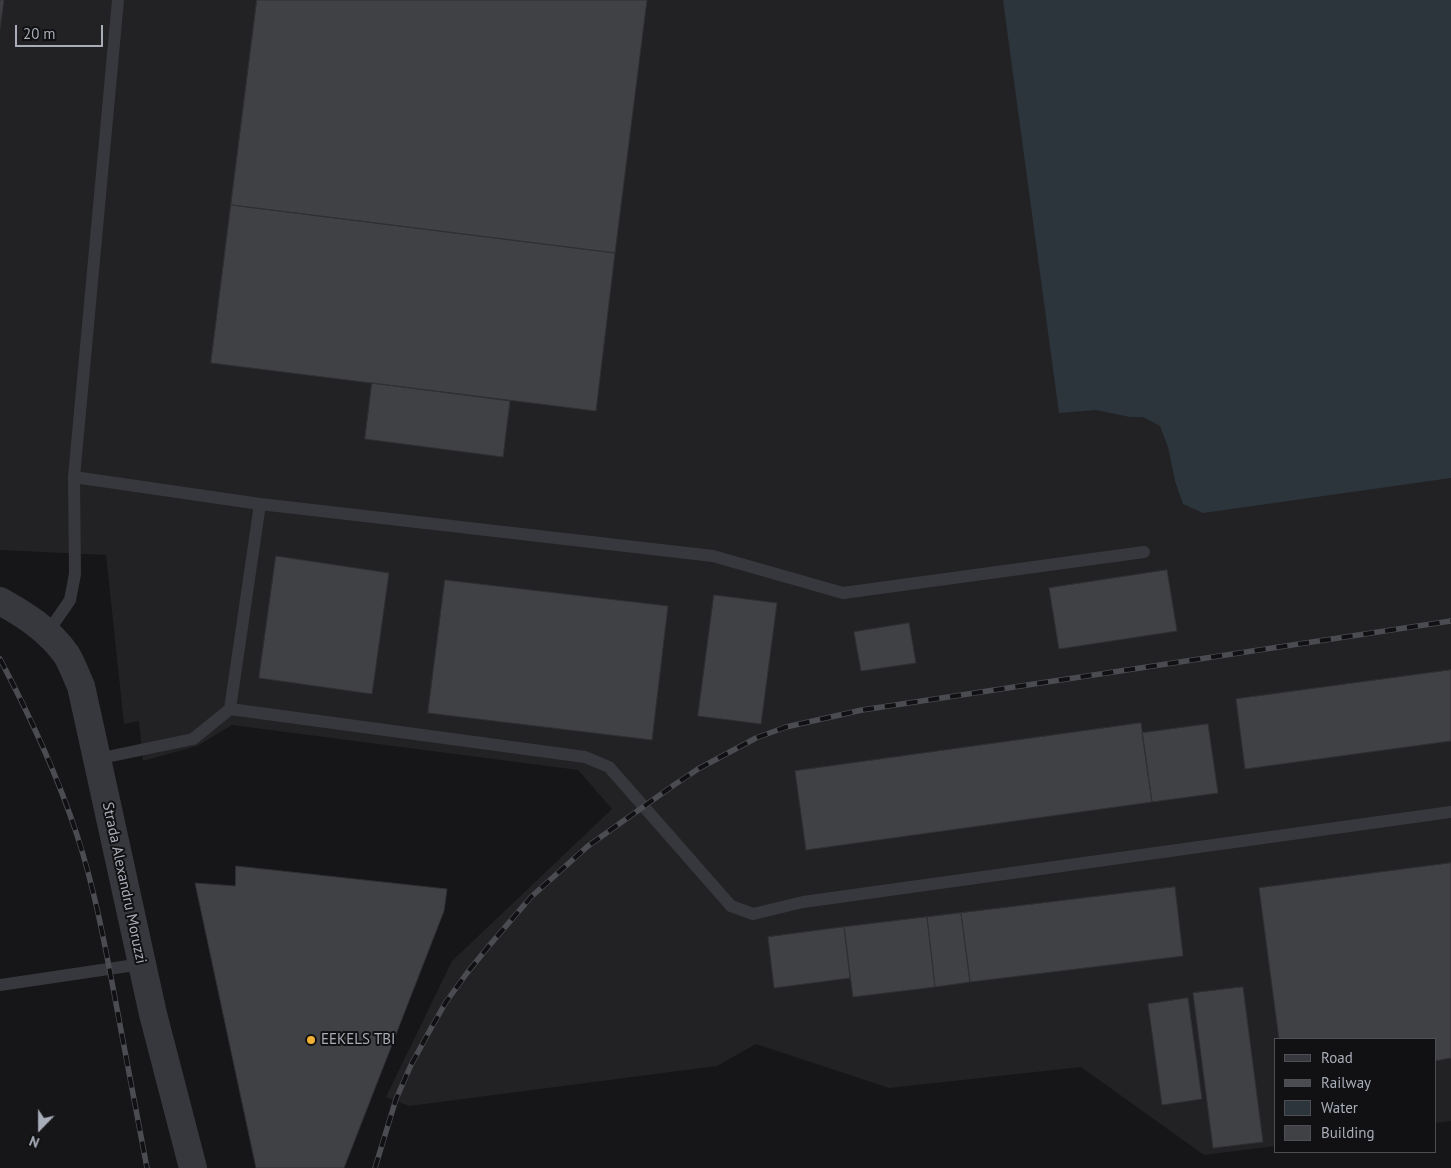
<!DOCTYPE html>
<html>
<head>
<meta charset="utf-8">
<style>
  body { margin:0 }
  #map { position:relative; width:1451px; height:1168px; overflow:hidden; background:#161618; font-family:"PT Sans",sans-serif }
  canvas { display:block }
  .legend { position:absolute; left:1274px; top:1038px; width:162px; height:115px; box-sizing:border-box; background:#111113; border:1px solid #4d4f55; margin:0; padding:6px 9px; list-style:none; font-size:15px; color:#a8adb8 }
  .legend li { display:flex; align-items:center; gap:10px; height:25px }
  .legend b { width:25px; border:1px solid #4d4f55 }
  .north { position:absolute; left:15px; top:1103px; width:50px; height:50px; -webkit-text-stroke:4px #111113; paint-order:stroke; rotate:202deg; font-size:14px; font-weight:700; line-height:20px; text-align:center; color:#a8adb8 }
  .north::after { content:''; display:block; margin:auto; width:18px; height:22px; background:#a8adb8; clip-path:polygon(50% 0,100% 100%,50% 72%,0 100%) }
  .scale { position:absolute; left:15px; top:25px; width:88px; height:22px; box-sizing:border-box; border:2px solid #a8adb8; border-top:0; padding-left:6px; font-size:15px; line-height:18px; white-space:nowrap; color:#a8adb8; -webkit-text-stroke:4px #111113; paint-order:stroke }
</style>
</head>
<body>
<div id="map">
<canvas width="1451" height="1168"></canvas>
<ul class="legend">
<li><b style="height:6px;background:#37383d"></b>Road</li>
<li><b style="height:6px;background:#4a4c52"></b>Railway</li>
<li><b style="height:14px;background:#2c353c"></b>Water</li>
<li><b style="height:14px;background:#404145"></b>Building</li>
</ul>
<div class="north">N</div>
<div class="scale">20 m</div>
</div>
<script>
const g = document.querySelector('canvas').getContext('2d');
g.lineJoin = 'round';
function fillPath(path, color) { g.fillStyle = color; g.fill(path, 'evenodd'); }
function stroke(path, color, width, dash) { g.strokeStyle = color; g.lineWidth = width; g.lineCap = dash ? 'butt' : 'round'; g.setLineDash(dash || []); g.stroke(path); }
function drawText(font, color, halo, rows, align = 'center') {
  g.font = font + ' "PT Sans",sans-serif'; g.lineWidth = 4; g.setLineDash([]); g.textBaseline = 'middle'; g.strokeStyle = halo; g.fillStyle = color; for (const [text, x, y, turn = 0] of rows) {
    g.save(); g.translate(x, y); g.rotate((+turn || 0) * Math.PI / 180); g.textAlign = isNaN(turn) ? turn : align; if (halo) g.strokeText(text, 0, 0); g.fillText(text, 0, 0); g.restore();
  }
}
fillPath(new Path2D(`
  M 0,0 L 1451,0 L 1451,1121 L 1435,1123 L 1435,1039 L 1275,1039 L 1275,1146 L 1204,1155 L 1081,1067 L 889,1088 L 756,1044 L 717,1066 L 409,1106 L 386,1097 L 452,961 L 612,809 L 578,770 L 232,725 L 197,746 L 143,761 L 139,721 L 124,724 L 106,555 L 0,550 Z`), '#222225');
fillPath(new Path2D(`
  M 1003,0 L 1451,0 L 1451,478 L 1203,513 L 1183,504 L 1175,481 L 1168,447 L 1160,426 L 1143,417 L 1130,417 L 1096,410 L 1059,413 Z`), '#2c353c');
const building = new Path2D(`
  M 0,0 L 4,0 L 0,29 Z
  M 257,0 L 647,0 L 615,253 L 231,205 Z
  M 231,205 L 615,253 L 596,411 L 211,363 Z
  M 372,383 L 510,401 L 503,457 L 365,439 Z
  M 276,556 L 389,573 L 372,694 L 259,678 Z
  M 1167,570 L 1177,631 L 1059,649 L 1049,588 Z
  M 445,580 L 668,606 L 652,740 L 428,713 Z
  M 714,595 L 777,603 L 761,724 L 698,716 Z
  M 909,623 L 916,663 L 861,671 L 854,632 Z
  M 1451,670 L 1451,741 L 1245,769 L 1236,699 Z
  M 1141,723 L 1152,802 L 806,850 L 795,771 Z
  M 1208,724 L 1218,793 L 1152,802 L 1142,733 Z
  M 1451,863 L 1451,1058 L 1435,1061 L 1435,1039 L 1279,1039 L 1259,888 Z
  M 236,866 L 447,889 L 444,911 L 344,1168 L 256,1168 L 195,883 L 235,886 Z
  M 1175,887 L 1183,956 L 970,982 L 961,913 Z
  M 961,913 L 970,982 L 935,987 L 927,917 Z
  M 927,917 L 935,987 L 853,997 L 844,927 Z
  M 844,927 L 850,978 L 774,988 L 768,937 Z
  M 1243,987 L 1263,1142 L 1213,1148 L 1193,993 Z
  M 1188,998 L 1202,1099 L 1162,1105 L 1148,1004 Z`);
fillPath(building, '#404145');
stroke(building, '#303034', 1);
stroke(new Path2D(`
  M 118,0 L 74,477 L 260,504
  M 48,632 L 70,600 L 75,574 L 74,477
  M 230,709 L 585,757 L 609,767 L 731,906 L 753,914 L 803,902 L 1451,812
  M 97,759 L 193,739 L 230,709 L 260,504 L 713,556 L 843,593 L 1144,552
  M 0,985 L 142,964`), '#37383d', 12);
stroke(new Path2D(`
  M 0,601 C 25,615 49,630 66,654 C 72,663 76,676 81,686 L 153,1014 L 193,1168`), '#37383d', 28);
const rail = new Path2D(`
  M 0,659 C 30,716 57,774 77,835 C 94,887 104,940 114,993 C 125,1052 136,1110 147,1168
  M 375,1168 L 396,1099 L 411,1065 L 430,1030 L 446,1002 L 467,973 L 488,947 L 531,897 L 588,846 L 674,785 L 698,769 L 756,738 L 786,727 L 862,710 L 1451,621`);
stroke(rail, '#4a4c52', 5.5);
stroke(rail, '#111113', 4, [11]);
for (const [x, y, r, color] of [
  [311,1040,5,"#f2b134"]
]) { const dot = new Path2D(); dot.arc(x, y, r, 0, 2 * Math.PI); g.fillStyle = color; g.fill(dot); stroke(dot, '#111113', 2); }
drawText('15px', '#a8adb8', '#111113', [
  ["Strada Alexandru Moruzzi",124,883,78]
]);
drawText('15px', '#a8adb8', '#111113', [
  ["EEKELS TBI",321,1040]
], 'left');
</script>
</body>
</html>
